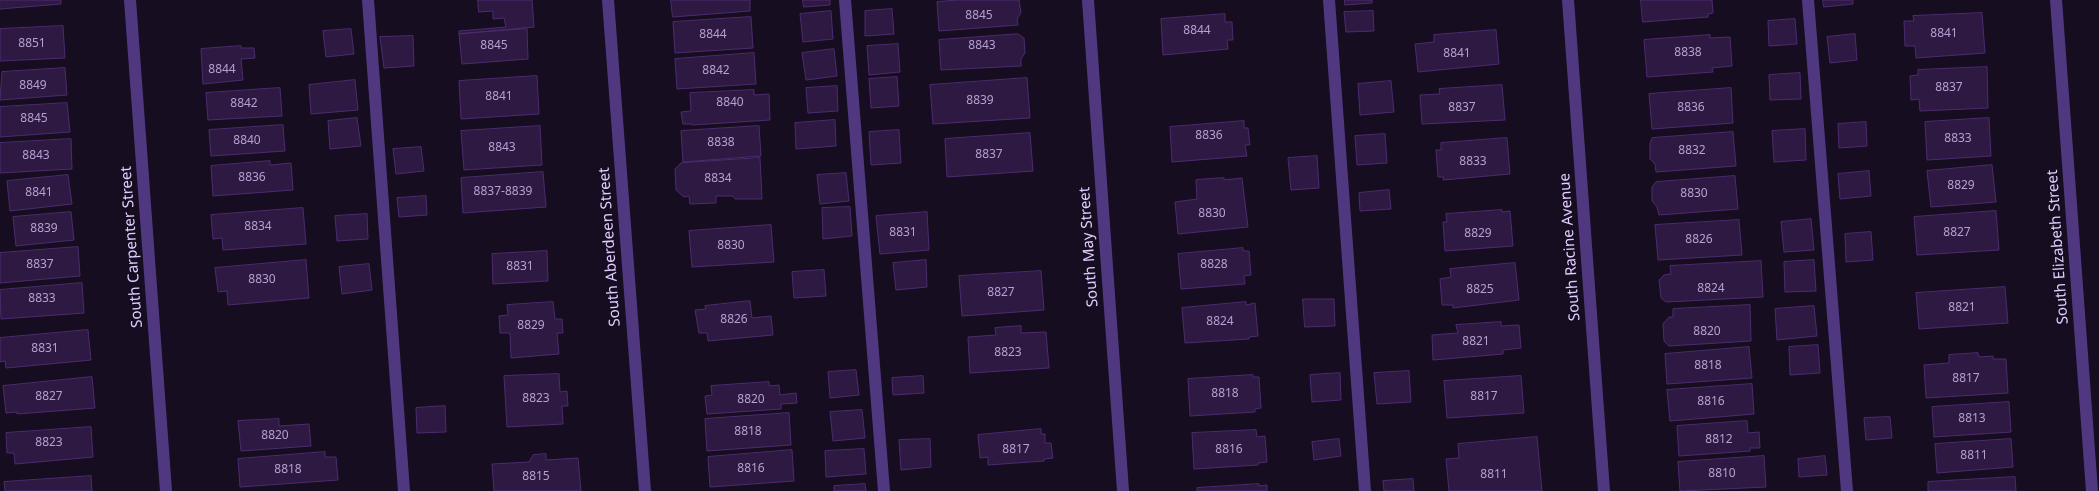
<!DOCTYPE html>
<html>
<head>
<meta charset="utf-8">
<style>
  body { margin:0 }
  canvas { display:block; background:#160d21 }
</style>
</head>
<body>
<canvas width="2099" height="491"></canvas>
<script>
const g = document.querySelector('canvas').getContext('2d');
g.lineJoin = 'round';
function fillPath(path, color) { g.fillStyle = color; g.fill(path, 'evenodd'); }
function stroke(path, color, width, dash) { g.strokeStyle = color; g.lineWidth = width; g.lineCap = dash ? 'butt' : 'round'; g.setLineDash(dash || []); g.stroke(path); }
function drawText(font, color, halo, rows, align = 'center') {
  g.font = font + ' "Noto Sans",sans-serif'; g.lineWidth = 4; g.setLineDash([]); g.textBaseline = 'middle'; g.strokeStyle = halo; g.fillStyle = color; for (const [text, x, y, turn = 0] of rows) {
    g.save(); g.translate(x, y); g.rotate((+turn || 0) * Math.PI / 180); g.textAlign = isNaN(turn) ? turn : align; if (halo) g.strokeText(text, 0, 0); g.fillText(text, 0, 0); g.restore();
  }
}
const building = new Path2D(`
  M 0,0 L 61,0 L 61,4 L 0,9 Z
  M 478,0 L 532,0 L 534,27 L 459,34 L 459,31 L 506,27 L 504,18 L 493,19 L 493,11 L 479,12 Z
  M 671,0 L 750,0 L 750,11 L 673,17 Z
  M 803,0 L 830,0 L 830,5 L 804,7 Z
  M 958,0 L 1019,0 L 1021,13 L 1017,19 L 1018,25 L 939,31 L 937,2 Z
  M 1345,0 L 1372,0 L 1372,3 L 1345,5 Z
  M 1641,0 L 1712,0 L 1713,13 L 1708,14 L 1708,17 L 1643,22 Z
  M 1823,0 L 1853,0 L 1853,4 L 1824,7 Z
  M 892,9 L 894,34 L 865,36 L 865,11 Z
  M 831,11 L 833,39 L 803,42 L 800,14 Z
  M 1373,11 L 1374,31 L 1346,32 L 1344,12 Z
  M 1982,13 L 1985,53 L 1916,58 L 1915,46 L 1905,46 L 1904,21 L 1914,21 L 1913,16 Z
  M 1225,14 L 1225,22 L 1232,22 L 1233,40 L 1227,40 L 1228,49 L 1163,55 L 1161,19 Z
  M 751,17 L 753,48 L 675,53 L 673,22 Z
  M 1795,19 L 1797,44 L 1769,46 L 1768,21 Z
  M 63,26 L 65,58 L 0,61 L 0,29 Z
  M 351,29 L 354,54 L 326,57 L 323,31 Z
  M 527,29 L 528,59 L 462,64 L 459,34 Z
  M 1496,30 L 1499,64 L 1418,72 L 1415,44 L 1434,42 L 1434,35 Z
  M 1018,34 L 1024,38 L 1025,53 L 1021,59 L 1021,66 L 941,70 L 939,40 Z
  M 1855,34 L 1857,60 L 1830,63 L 1827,37 Z
  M 1710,35 L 1710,38 L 1730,37 L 1732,66 L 1712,68 L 1713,72 L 1647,77 L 1644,40 Z
  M 413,36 L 414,66 L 384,68 L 380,37 Z
  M 898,44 L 900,72 L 869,75 L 867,46 Z
  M 241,46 L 241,48 L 254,48 L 255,58 L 241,59 L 243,80 L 203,84 L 201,49 Z
  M 834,49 L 837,76 L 806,80 L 802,53 Z
  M 754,53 L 756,84 L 677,89 L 675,59 Z
  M 1987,67 L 1988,108 L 1920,111 L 1919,99 L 1911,100 L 1910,76 L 1918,75 L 1918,70 Z
  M 65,68 L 67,95 L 0,100 L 2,72 Z
  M 1800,73 L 1801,99 L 1770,100 L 1769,75 Z
  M 537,76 L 539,114 L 461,119 L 459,81 Z
  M 897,77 L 899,106 L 871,108 L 869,79 Z
  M 1027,78 L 1030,118 L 933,124 L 930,85 Z
  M 355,80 L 358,110 L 311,114 L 309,85 Z
  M 1391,81 L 1394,112 L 1360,115 L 1358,84 Z
  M 1502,85 L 1505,120 L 1422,124 L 1420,95 L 1440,94 L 1439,89 Z
  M 837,86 L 838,111 L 808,113 L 806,88 Z
  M 280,88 L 282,116 L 208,120 L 206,93 Z
  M 1731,88 L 1733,123 L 1652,129 L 1649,94 Z
  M 754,90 L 754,95 L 769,94 L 770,120 L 692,125 L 692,124 L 683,124 L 681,112 L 691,111 L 690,93 Z
  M 67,103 L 70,132 L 0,137 L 0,107 Z
  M 357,118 L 361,146 L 330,149 L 328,121 Z
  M 1989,118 L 1991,156 L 1927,160 L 1925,122 Z
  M 835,120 L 836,146 L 796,149 L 795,123 Z
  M 1244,121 L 1244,128 L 1248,128 L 1250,145 L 1245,145 L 1247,156 L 1172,162 L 1170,127 Z
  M 1866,122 L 1867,146 L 1839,148 L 1838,124 Z
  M 283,125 L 285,151 L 211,156 L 209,130 Z
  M 540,126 L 542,165 L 464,170 L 461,131 Z
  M 759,126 L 761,156 L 683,162 L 681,131 Z
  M 1805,129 L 1806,160 L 1774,162 L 1772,131 Z
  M 899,130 L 901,163 L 871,165 L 869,132 Z
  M 1733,132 L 1736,166 L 1656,172 L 1655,164 L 1650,159 L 1650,143 L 1652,138 Z
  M 1030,133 L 1033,171 L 947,177 L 945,139 Z
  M 1385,134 L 1387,163 L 1357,165 L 1355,136 Z
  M 1507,138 L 1510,174 L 1443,180 L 1444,177 L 1438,177 L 1436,150 L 1441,150 L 1441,143 Z
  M 71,139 L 72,169 L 0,173 L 0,143 Z
  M 421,147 L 424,171 L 396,174 L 393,149 Z
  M 1317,156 L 1319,188 L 1291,190 L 1288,158 Z
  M 760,158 L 762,199 L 735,199 L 733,196 L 716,196 L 716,203 L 690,204 L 689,196 L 684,197 L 676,190 L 675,169 L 681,163 Z
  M 270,161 L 270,165 L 291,163 L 293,190 L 213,196 L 211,166 Z
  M 1992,165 L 1996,202 L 1931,207 L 1927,171 Z
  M 1869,171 L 1871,196 L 1840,199 L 1838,174 Z
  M 543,172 L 546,207 L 463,213 L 461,178 Z
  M 846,173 L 849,201 L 820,204 L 817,175 Z
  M 68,175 L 72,204 L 10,211 L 7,181 Z
  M 1735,176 L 1738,209 L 1659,215 L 1657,207 L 1652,201 L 1652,187 L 1656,182 Z
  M 1224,178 L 1224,180 L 1242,178 L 1248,227 L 1178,234 L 1175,202 L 1197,199 L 1196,180 Z
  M 1389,190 L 1391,209 L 1360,211 L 1359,193 Z
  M 426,196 L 427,215 L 399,217 L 397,198 Z
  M 850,207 L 852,236 L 823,239 L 822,208 Z
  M 303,208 L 306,244 L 223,250 L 222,238 L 213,239 L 211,215 Z
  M 1502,210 L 1502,212 L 1510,211 L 1513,246 L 1445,251 L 1443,222 L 1447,222 L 1446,214 Z
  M 1996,211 L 1999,250 L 1917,255 L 1914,217 Z
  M 71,212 L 74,240 L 16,246 L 13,217 Z
  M 927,212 L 929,250 L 880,254 L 876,216 Z
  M 367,214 L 368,239 L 337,241 L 335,216 Z
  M 1811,219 L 1814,250 L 1784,252 L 1781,222 Z
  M 1739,220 L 1742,255 L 1658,260 L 1655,225 Z
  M 771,225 L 774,262 L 692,267 L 689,231 Z
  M 1871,232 L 1873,260 L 1846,262 L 1845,234 Z
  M 78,247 L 80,276 L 0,283 L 0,253 Z
  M 1243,248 L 1243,251 L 1249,251 L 1251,275 L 1244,276 L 1245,284 L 1181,289 L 1178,254 Z
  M 547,251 L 548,281 L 493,284 L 492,254 Z
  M 306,260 L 309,298 L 228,305 L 227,291 L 218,292 L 215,268 Z
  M 926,260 L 927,287 L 896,290 L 893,263 Z
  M 1814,260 L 1816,291 L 1785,292 L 1784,262 Z
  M 1761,261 L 1763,297 L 1666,302 L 1661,298 L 1659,280 L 1664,275 L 1671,274 L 1670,266 Z
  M 1515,263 L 1519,300 L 1453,308 L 1453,305 L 1442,305 L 1440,279 L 1451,277 L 1450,269 Z
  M 369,264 L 372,290 L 342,294 L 339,267 Z
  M 824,270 L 826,296 L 794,298 L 792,272 Z
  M 1041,271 L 1044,310 L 962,316 L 959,276 Z
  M 82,283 L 84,313 L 1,319 L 0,290 Z
  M 2005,287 L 2008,323 L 1919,329 L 1916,293 Z
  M 1303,299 L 1334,299 L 1335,326 L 1305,327 Z
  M 750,301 L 752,318 L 771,316 L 773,335 L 708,341 L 707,333 L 699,333 L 695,310 L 706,309 L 705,306 Z
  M 553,302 L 555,319 L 562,319 L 563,333 L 557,333 L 559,354 L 511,358 L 510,333 L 500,333 L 499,316 L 508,315 L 507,305 Z
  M 1246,302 L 1246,305 L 1255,303 L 1258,336 L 1249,337 L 1249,339 L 1185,343 L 1182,308 Z
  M 1750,305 L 1751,341 L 1669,346 L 1664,341 L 1663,324 L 1669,317 L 1673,317 L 1673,309 Z
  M 1814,306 L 1817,336 L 1777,340 L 1775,309 Z
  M 1501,322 L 1501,326 L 1519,325 L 1521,348 L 1503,350 L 1503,354 L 1433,360 L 1432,335 L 1458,333 L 1456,325 Z
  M 1021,326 L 1021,333 L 1046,332 L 1049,368 L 970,373 L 968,337 L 996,335 L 995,328 Z
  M 88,330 L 91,360 L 6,368 L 5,361 L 0,362 L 0,338 Z
  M 1818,345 L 1820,373 L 1790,375 L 1789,347 Z
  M 1749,347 L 1752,378 L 1667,384 L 1665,354 Z
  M 1978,353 L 1979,357 L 1993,356 L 1993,359 L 2006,359 L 2008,393 L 1926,398 L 1924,365 L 1949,363 L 1949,355 Z
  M 856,370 L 859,395 L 830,398 L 828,372 Z
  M 1409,371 L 1411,402 L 1377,404 L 1374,373 Z
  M 1340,373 L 1341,400 L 1312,402 L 1310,375 Z
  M 559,374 L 560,392 L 567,391 L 568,406 L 562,406 L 563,424 L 507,427 L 504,376 Z
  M 1253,375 L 1253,377 L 1259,377 L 1261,408 L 1255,409 L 1255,412 L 1190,416 L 1188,379 Z
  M 923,376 L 924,393 L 893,395 L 892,378 Z
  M 1521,376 L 1524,413 L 1447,418 L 1444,381 Z
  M 92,377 L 95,408 L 17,414 L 17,412 L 6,413 L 3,386 Z
  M 769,382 L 769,386 L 779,385 L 780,395 L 796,393 L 797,403 L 781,404 L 781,409 L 707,414 L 705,396 L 712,395 L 711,386 Z
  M 1752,384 L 1754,414 L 1670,421 L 1667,390 Z
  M 2009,402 L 2011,432 L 1934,437 L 1932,407 Z
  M 445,406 L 446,432 L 417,433 L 416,408 Z
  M 862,410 L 865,438 L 833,441 L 830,412 Z
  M 789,413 L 791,445 L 707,451 L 705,419 Z
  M 1890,417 L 1892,438 L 1866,440 L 1864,418 Z
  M 279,419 L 279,426 L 309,424 L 311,446 L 241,451 L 238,421 Z
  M 1747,421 L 1748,433 L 1759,432 L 1760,448 L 1750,448 L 1750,451 L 1679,456 L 1677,426 Z
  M 91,427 L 93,457 L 15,464 L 14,453 L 7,453 L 6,433 Z
  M 1041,429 L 1041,434 L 1045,434 L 1045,443 L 1051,443 L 1053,458 L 1044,459 L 1044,461 L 988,465 L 988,457 L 980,458 L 978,435 Z
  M 1256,430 L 1257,437 L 1265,436 L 1267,462 L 1258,463 L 1258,465 L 1194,469 L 1192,433 Z
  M 1537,437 L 1542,491 L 1449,491 L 1446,459 L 1459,458 L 1458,444 Z
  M 930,439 L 931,467 L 901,470 L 899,440 Z
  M 1339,439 L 1341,456 L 1314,460 L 1312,442 Z
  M 2011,439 L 2013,467 L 1937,473 L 1935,444 Z
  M 864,449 L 866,474 L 826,477 L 825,451 Z
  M 792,450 L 794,481 L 710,487 L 708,457 Z
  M 325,452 L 325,457 L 336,457 L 338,480 L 240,487 L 238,459 Z
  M 546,454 L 546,460 L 578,458 L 581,491 L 494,491 L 492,464 L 529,462 L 533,455 Z
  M 1764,456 L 1766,487 L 1680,491 L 1678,462 Z
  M 1825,456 L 1827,475 L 1799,477 L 1798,459 Z
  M 91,476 L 92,491 L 5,491 L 4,482 Z
  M 2015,477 L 2016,491 L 1928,491 L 1928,482 Z
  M 1413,479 L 1414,491 L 1384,491 L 1383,481 Z
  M 865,484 L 866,491 L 834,491 L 834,486 Z
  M 1259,484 L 1259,486 L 1267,485 L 1267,491 L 1197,491 L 1197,488 Z`);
fillPath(building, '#2e1942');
stroke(building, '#4c2b6e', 1);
stroke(new Path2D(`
  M 368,0 L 404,491
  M 845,0 L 884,491
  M 1329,0 L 1365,491
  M 1808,0 L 1847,491`), '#503880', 12);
stroke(new Path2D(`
  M 130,0 L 166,491
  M 608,0 L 645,491
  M 1088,0 L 1123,491
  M 1568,0 L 1604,491
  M 2056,0 L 2092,491`), '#503880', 12);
drawText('12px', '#b5a0d0', null, [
  ["8845",979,16],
  ["8844",1197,31],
  ["8841",1944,34],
  ["8844",713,35],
  ["8851",32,44],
  ["8845",494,46],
  ["8843",982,46],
  ["8838",1688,53],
  ["8841",1457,54],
  ["8844",222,70],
  ["8842",716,71],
  ["8849",33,86],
  ["8837",1949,88],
  ["8841",499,97],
  ["8839",980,101],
  ["8840",730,103],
  ["8842",244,104],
  ["8837",1462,108],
  ["8836",1691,108],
  ["8845",34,119],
  ["8836",1209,136],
  ["8833",1958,139],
  ["8840",247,141],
  ["8838",721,143],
  ["8843",502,148],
  ["8832",1692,151],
  ["8837",989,155],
  ["8843",36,156],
  ["8833",1473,162],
  ["8836",252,178],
  ["8834",718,179],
  ["8829",1961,186],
  ["8837-8839",503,192],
  ["8841",39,193],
  ["8830",1694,194],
  ["8830",1212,214],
  ["8834",258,227],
  ["8839",44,229],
  ["8831",903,233],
  ["8827",1957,233],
  ["8829",1478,234],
  ["8826",1699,240],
  ["8830",731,246],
  ["8837",40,265],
  ["8828",1214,265],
  ["8831",520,267],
  ["8830",262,280],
  ["8824",1711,289],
  ["8825",1480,290],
  ["8827",1001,293],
  ["8833",42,299],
  ["8821",1962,308],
  ["8826",734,320],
  ["8824",1220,322],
  ["8829",531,326],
  ["8820",1707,332],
  ["8821",1476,342],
  ["8831",45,349],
  ["8823",1008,353],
  ["8818",1708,366],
  ["8817",1966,379],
  ["8818",1225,394],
  ["8827",49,397],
  ["8817",1484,397],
  ["8823",536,399],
  ["8820",751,400],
  ["8816",1711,402],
  ["8813",1972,419],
  ["8818",748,432],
  ["8820",275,436],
  ["8812",1719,440],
  ["8823",49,443],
  ["8817",1016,450],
  ["8816",1229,450],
  ["8811",1974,456],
  ["8816",751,469],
  ["8818",288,470],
  ["8810",1722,474],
  ["8811",1494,475],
  ["8815",536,477]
]);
drawText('15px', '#e2cdff', '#160d21', [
  ["South Carpenter Street",132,247,-94],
  ["South Aberdeen Street",610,247,-94],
  ["South May Street",1089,247,-94],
  ["South Racine Avenue",1570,247,-94],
  ["South Elizabeth Street",2058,247,-94]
]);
</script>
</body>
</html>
